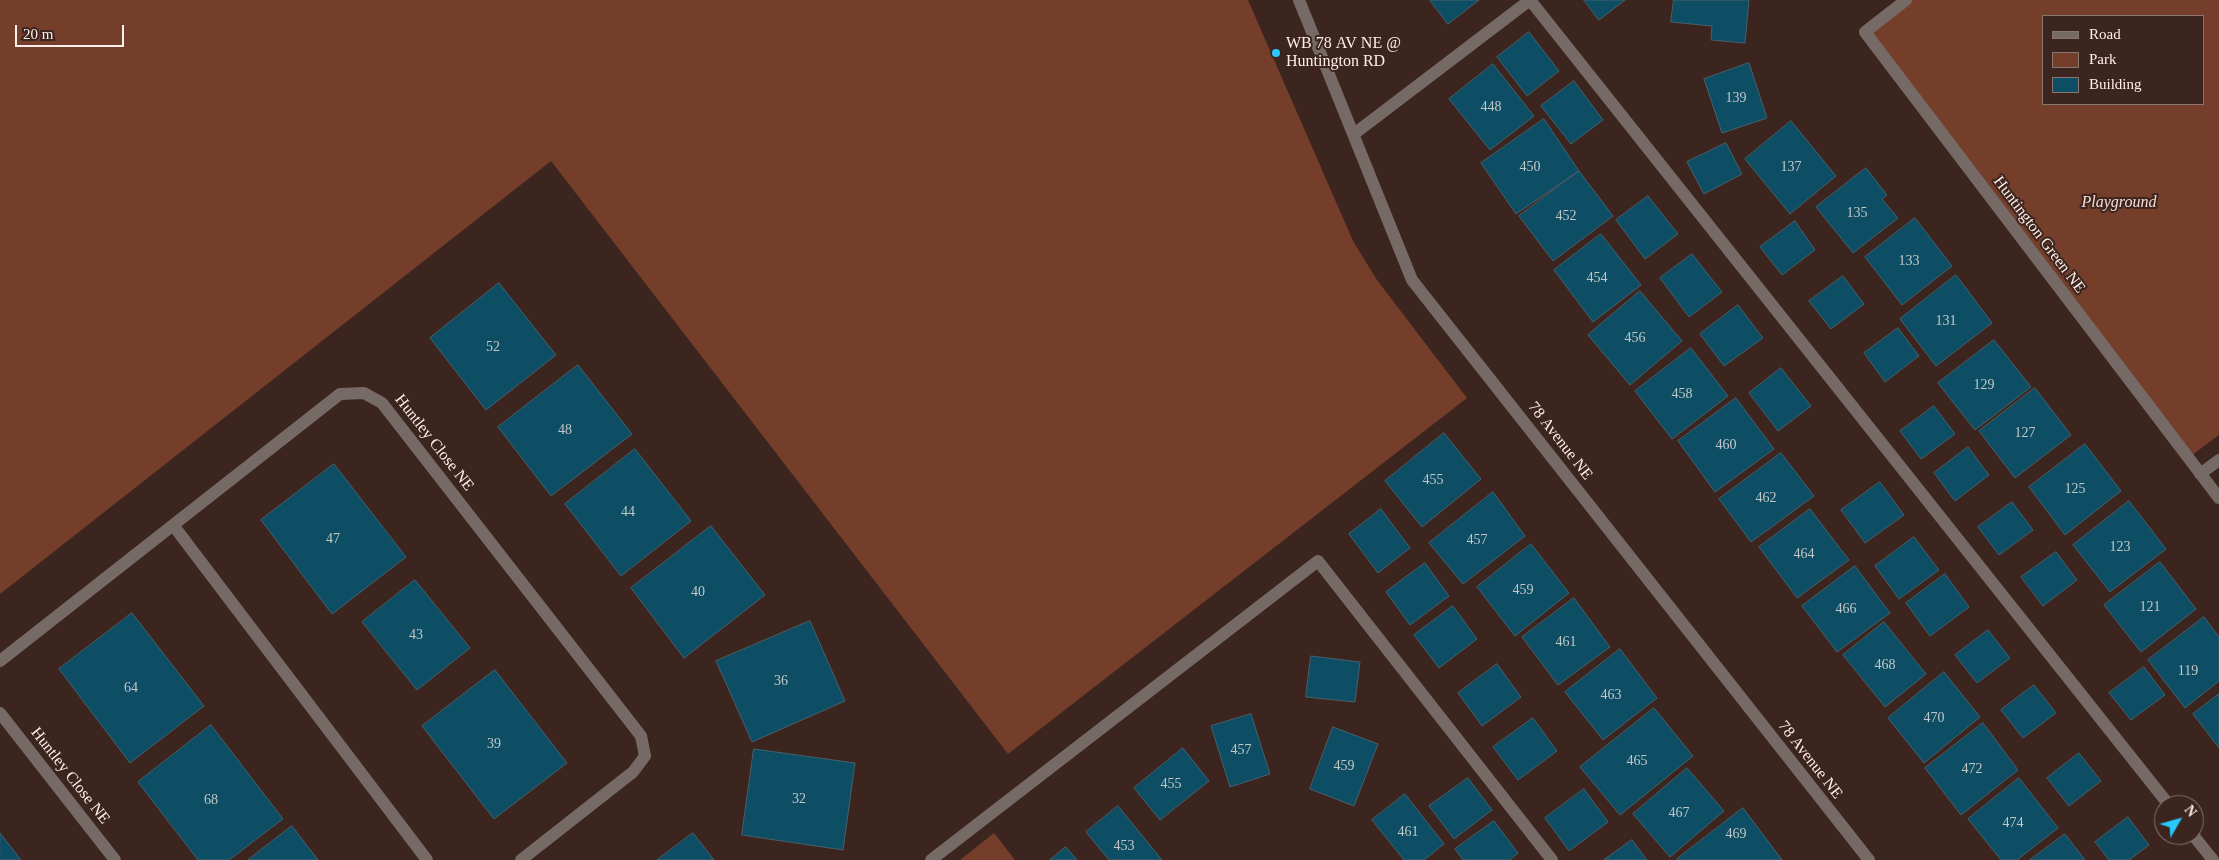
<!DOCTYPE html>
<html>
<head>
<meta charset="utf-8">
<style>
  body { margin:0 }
  #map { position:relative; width:2219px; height:860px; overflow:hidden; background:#3c251e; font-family:Georgia,serif }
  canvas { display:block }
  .legend { position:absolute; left:2042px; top:15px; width:162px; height:90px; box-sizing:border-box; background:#3c251e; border:1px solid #89756f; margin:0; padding:6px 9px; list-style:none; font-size:15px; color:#fdeee8 }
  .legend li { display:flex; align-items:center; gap:10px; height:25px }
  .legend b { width:25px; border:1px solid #89756f }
  .north { position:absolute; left:2154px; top:795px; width:50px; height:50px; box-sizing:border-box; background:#3c251e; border:1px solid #89756f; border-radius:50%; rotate:52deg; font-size:14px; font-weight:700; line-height:20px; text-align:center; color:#fdeee8 }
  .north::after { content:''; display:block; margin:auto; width:18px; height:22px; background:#29c8ff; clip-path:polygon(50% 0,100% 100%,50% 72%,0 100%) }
  .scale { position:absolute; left:15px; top:25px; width:109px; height:22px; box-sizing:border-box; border:2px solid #fdeee8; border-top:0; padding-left:6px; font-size:15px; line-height:18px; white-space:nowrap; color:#fdeee8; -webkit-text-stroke:4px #3c251e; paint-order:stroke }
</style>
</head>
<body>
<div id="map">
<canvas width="2219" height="860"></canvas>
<ul class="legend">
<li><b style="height:6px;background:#766a66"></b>Road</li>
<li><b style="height:14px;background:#743e2b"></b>Park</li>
<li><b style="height:14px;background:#0e4e65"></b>Building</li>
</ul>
<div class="north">N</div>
<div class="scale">20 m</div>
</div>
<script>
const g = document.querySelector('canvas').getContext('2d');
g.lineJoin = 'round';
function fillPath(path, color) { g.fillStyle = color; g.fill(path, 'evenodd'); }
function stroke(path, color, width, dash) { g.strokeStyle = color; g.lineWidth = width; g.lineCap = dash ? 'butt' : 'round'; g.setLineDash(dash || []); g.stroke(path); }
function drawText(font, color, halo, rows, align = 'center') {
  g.font = font + ' Georgia,serif'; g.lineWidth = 4; g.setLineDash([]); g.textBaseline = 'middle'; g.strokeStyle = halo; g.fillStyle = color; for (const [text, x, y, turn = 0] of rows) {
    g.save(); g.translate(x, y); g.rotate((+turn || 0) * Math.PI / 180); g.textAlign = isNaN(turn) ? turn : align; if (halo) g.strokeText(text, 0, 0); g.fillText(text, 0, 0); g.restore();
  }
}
fillPath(new Path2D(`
  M 0,0 L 1248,0 L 1353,241 L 1377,280 L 1467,398 L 1008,754 L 551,161 L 0,594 Z
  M 1906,0 L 2219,0 L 2219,435 L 2188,458 L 1865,32 ZM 2043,16 L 2203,16 L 2203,104 L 2043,104 Z
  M 994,833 L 1015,860 L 960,860 Z`), '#743e2b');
const building = new Path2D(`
  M 1430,0 L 1479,0 L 1448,24 Z
  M 1584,0 L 1625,0 L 1599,20 Z
  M 1674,0 L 1749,0 L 1745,43 L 1711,40 L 1712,26 L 1671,22 Z
  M 1529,32 L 1559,71 L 1527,96 L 1497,57 Z
  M 1749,63 L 1767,118 L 1722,133 L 1704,79 Z
  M 1493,64 L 1534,116 L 1490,150 L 1449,99 Z
  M 1574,81 L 1603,120 L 1571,144 L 1541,106 Z
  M 1544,119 L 1579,171 L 1516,214 L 1481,163 Z
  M 1791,121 L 1836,176 L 1790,214 L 1745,159 Z
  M 1726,143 L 1742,174 L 1704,194 L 1687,162 Z
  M 1866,168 L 1887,195 L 1882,199 L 1898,218 L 1853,253 L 1816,207 Z
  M 1579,171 L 1613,216 L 1553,261 L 1519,216 Z
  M 1648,196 L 1678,234 L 1645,259 L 1616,220 Z
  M 1915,218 L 1952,266 L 1902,305 L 1865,257 Z
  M 1795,221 L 1815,250 L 1782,275 L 1760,247 Z
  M 1601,234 L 1641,285 L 1593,322 L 1554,270 Z
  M 1692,254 L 1722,292 L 1689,317 L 1660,278 Z
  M 1956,275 L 1992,323 L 1936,366 L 1900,319 Z
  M 1843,276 L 1864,304 L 1831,329 L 1809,301 Z
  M 499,283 L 556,355 L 486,410 L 430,338 Z
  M 1640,291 L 1682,341 L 1630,385 L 1588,335 Z
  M 1738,305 L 1763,338 L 1724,366 L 1700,334 Z
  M 1898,328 L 1919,356 L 1885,382 L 1864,353 Z
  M 1994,340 L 2031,387 L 1975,430 L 1938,383 Z
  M 1691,348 L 1728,396 L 1672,439 L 1635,391 Z
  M 578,365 L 632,434 L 551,496 L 498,427 Z
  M 1781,368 L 1811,406 L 1778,431 L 1749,393 Z
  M 2035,388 L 2071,435 L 2015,478 L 1979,431 Z
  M 1736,398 L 1774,449 L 1715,492 L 1678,441 Z
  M 1934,406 L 1955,434 L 1921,459 L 1900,431 Z
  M 1444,433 L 1481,479 L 1422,527 L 1385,481 Z
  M 2085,444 L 2121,491 L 2065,535 L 2029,487 Z
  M 1968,447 L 1989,475 L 1955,501 L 1934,473 Z
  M 635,449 L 691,521 L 621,576 L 565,504 Z
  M 1781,453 L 1814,496 L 1751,542 L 1719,499 Z
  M 334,464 L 406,557 L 332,614 L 261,520 Z
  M 1880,482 L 1904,515 L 1865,543 L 1841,510 Z
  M 1493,492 L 1525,536 L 1463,584 L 1429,543 Z
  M 2129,501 L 2166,549 L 2110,592 L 2073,545 Z
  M 2012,502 L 2033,530 L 1999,555 L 1978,527 Z
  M 1381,509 L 1410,548 L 1378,573 L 1349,534 Z
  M 1810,509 L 1849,560 L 1797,598 L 1759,547 Z
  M 711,526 L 765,595 L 684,658 L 631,588 Z
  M 1914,537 L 1939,570 L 1899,599 L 1875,566 Z
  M 1531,544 L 1569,593 L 1515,636 L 1477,587 Z
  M 2056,552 L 2077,580 L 2043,606 L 2021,577 Z
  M 2160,562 L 2196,609 L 2141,652 L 2104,605 Z
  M 1425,563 L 1449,596 L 1410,625 L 1386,592 Z
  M 1855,566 L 1890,613 L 1837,652 L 1802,606 Z
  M 1945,574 L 1969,607 L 1930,636 L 1906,603 Z
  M 415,580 L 470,648 L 417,690 L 362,622 Z
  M 1574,598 L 1610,647 L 1558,685 L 1522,637 Z
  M 1453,606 L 1477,639 L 1439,668 L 1414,635 Z
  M 132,613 L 204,706 L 130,763 L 59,669 Z
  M 2204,617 L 2219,637 L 2219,681 L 2185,708 L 2148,660 Z
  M 810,621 L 845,701 L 752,742 L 716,661 Z
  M 1884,622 L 1926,674 L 1885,707 L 1843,655 Z
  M 1988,630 L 2010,658 L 1977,683 L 1955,655 Z
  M 1620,649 L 1657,698 L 1603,740 L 1565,692 Z
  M 1311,656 L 1360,662 L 1355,702 L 1306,697 Z
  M 1497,664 L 1521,697 L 1482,726 L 1458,693 Z
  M 2144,667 L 2165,695 L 2131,720 L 2109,693 Z
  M 495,670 L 567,763 L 494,819 L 422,726 Z
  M 1944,672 L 1980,717 L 1924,763 L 1888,718 Z
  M 2034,685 L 2056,713 L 2023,738 L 2001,710 Z
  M 2219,694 L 2219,748 L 2193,714 Z
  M 1654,708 L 1693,756 L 1620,815 L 1580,767 Z
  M 1251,714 L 1270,774 L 1230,787 L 1211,726 Z
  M 1533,718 L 1557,751 L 1518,780 L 1493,747 Z
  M 1983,723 L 2018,770 L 1961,815 L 1925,768 Z
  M 211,725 L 283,819 L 229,860 L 198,860 L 138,782 Z
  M 1333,727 L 1378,744 L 1354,806 L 1310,789 Z
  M 1183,748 L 1209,781 L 1160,820 L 1134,788 Z
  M 754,749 L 855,763 L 843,850 L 742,835 Z
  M 2079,753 L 2101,781 L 2069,806 L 2047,778 Z
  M 1687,768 L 1724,811 L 1670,857 L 1633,814 Z
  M 1468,778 L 1492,810 L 1454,839 L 1429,806 Z
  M 2019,778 L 2058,828 L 2017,860 L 2001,860 L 1968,819 Z
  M 1584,789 L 1608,822 L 1569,851 L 1545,818 Z
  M 1405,794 L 1444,844 L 1424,860 L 1404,860 L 1372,820 Z
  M 1118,806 L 1162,860 L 1109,860 L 1086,832 Z
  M 1743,808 L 1782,860 L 1678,860 L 1677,859 Z
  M 2128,817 L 2149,845 L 2129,860 L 2109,860 L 2095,842 Z
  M 1494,821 L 1518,853 L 1510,860 L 1463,860 L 1455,849 Z
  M 292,826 L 318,860 L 248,860 Z
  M 0,833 L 21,860 L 0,860 Z
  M 693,833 L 714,860 L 657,860 Z
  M 2065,834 L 2085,860 L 2030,860 Z
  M 1632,840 L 1647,860 L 1604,860 Z
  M 1066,847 L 1077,860 L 1050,860 Z`);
fillPath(building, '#0e4e65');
stroke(building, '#46616d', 1);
stroke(new Path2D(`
  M 1299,0 L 1412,280 L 1869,860
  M 1906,0 L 1865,32 L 2219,498
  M 1354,134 L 1530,0 L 2169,805
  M 2200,474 L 2219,460
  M 173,525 L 427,860
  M 0,661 L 340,394 L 364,393 L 382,403 L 641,736 L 645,756 L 633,772 L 521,860
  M 0,713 L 115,860
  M 2193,835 L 2213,860
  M 931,860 L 1318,561 L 1552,860`), '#766a66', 12);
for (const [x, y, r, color] of [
  [1276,53,5,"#29c8ff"]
]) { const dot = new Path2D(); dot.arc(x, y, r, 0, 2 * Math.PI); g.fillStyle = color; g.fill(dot); stroke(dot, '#3c251e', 2); }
drawText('14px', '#c1c6c7', null, [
  ["139",1736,98],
  ["448",1491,107],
  ["450",1530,167],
  ["137",1791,167],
  ["135",1857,213],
  ["452",1566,216],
  ["133",1909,261],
  ["454",1597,278],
  ["131",1946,321],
  ["456",1635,338],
  ["52",493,347],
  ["129",1984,385],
  ["458",1682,394],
  ["48",565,430],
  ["127",2025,433],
  ["460",1726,445],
  ["455",1433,480],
  ["125",2075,489],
  ["462",1766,498],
  ["44",628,512],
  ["47",333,539],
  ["457",1477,540],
  ["123",2120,547],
  ["464",1804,554],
  ["459",1523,590],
  ["40",698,592],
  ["121",2150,607],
  ["466",1846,609],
  ["43",416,635],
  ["461",1566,642],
  ["468",1885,665],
  ["119",2188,671],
  ["36",781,681],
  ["64",131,688],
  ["463",1611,695],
  ["470",1934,718],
  ["39",494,744],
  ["457",1241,750],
  ["465",1637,761],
  ["459",1344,766],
  ["472",1972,769],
  ["455",1171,784],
  ["32",799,799],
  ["68",211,800],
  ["467",1679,813],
  ["474",2013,823],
  ["461",1408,832],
  ["469",1736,834],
  ["453",1124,846]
]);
drawText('16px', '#fdeee8', '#3c251e', [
  ["WB 78 AV NE @",1286,44],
  ["Huntington RD",1286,62]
], 'left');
drawText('italic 16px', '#f7ded6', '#3c251e', [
  ["Playground",2119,203]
]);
drawText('16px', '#fdeee8', '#3c251e', [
  ["Huntington Green NE",2039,235,53],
  ["78 Avenue NE",1560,441,52],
  ["Huntley Close NE",434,443,52],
  ["78 Avenue NE",1810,760,52],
  ["Huntley Close NE",70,776,52]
]);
</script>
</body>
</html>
